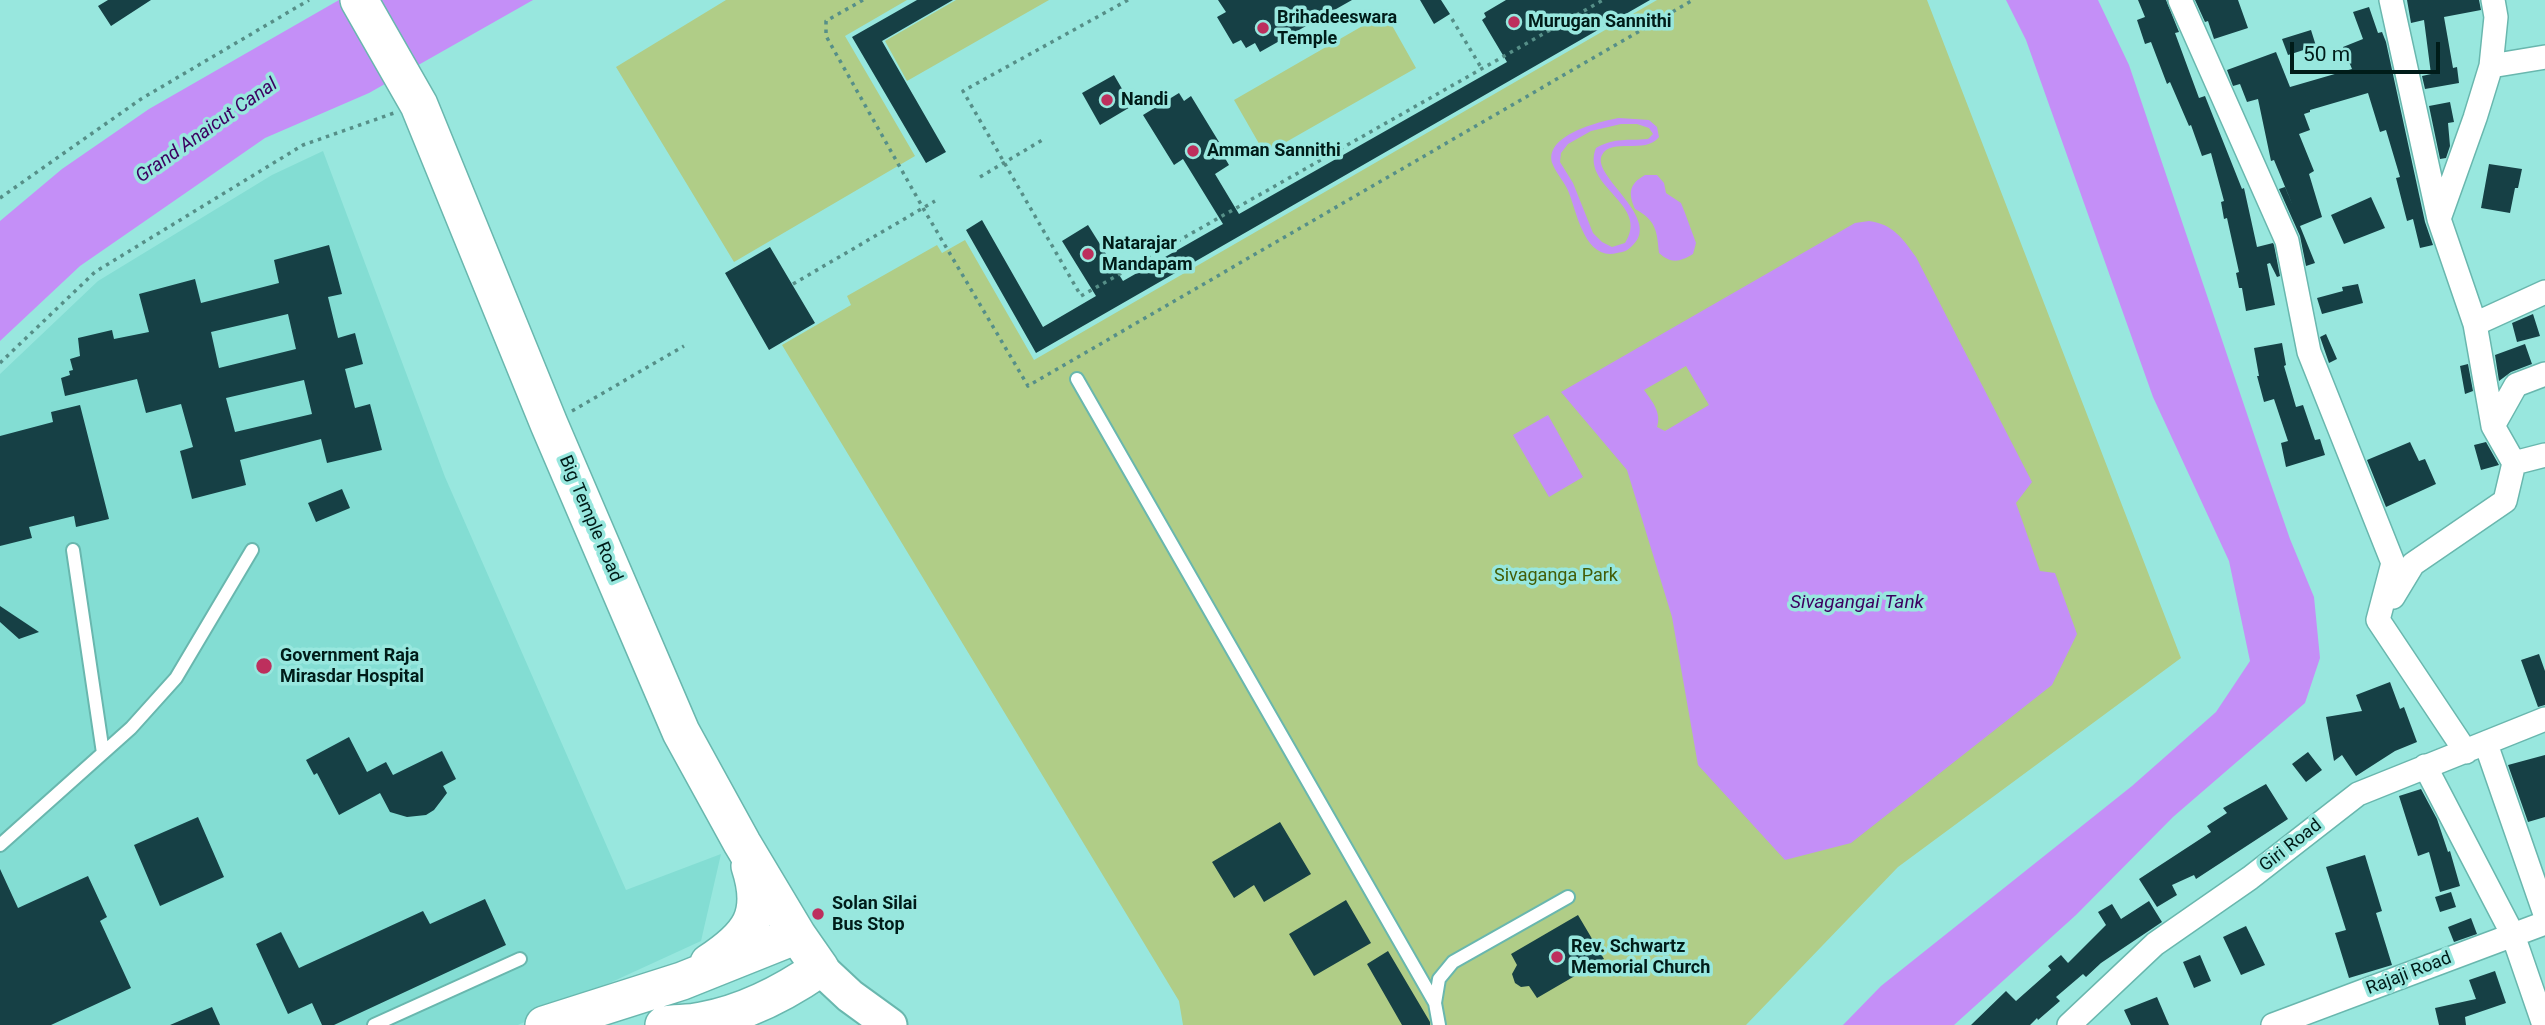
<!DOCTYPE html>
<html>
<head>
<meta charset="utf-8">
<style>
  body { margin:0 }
  #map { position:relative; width:2545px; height:1025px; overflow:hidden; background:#98e7de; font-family:Roboto,sans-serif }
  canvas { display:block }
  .scale { position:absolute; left:2290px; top:42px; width:150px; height:32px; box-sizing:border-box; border:4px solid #001c19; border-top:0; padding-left:9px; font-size:21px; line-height:24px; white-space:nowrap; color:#001c19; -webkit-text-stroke:5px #98e7de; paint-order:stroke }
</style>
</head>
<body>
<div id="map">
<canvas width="2545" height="1025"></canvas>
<div class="scale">50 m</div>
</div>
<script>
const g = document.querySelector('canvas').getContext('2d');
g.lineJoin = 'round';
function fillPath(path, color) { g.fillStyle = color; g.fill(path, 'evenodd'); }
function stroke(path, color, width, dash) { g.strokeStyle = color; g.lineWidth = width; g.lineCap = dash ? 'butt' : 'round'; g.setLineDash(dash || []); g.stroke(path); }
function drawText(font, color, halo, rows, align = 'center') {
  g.font = font + ' Roboto,sans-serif'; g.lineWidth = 7; g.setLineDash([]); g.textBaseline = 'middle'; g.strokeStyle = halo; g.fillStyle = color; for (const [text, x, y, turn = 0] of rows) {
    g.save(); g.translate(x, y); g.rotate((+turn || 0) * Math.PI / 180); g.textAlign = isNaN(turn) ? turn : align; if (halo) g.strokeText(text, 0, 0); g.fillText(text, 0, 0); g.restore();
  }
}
fillPath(new Path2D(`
  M 323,151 L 445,477 L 626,890 L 721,854 L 701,941 L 518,1025 L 0,1025 L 0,374 L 98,281 L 272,175 Z`), '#83ddd3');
fillPath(new Path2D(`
  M 726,0 L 907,0 L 845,36 L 915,156 L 734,262 L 616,67 Z
  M 956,0 L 1049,0 L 907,81 L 885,41 Z
  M 1657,0 L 1927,0 L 2181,658 L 1898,867 L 1746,1025 L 1183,1025 L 1179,1001 L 782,345 L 851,305 L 847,296 L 937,245 L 942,253 L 965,240 L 1034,360 Z
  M 1385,13 L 1416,68 L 1265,154 L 1234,100 Z`), '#b0cd87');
fillPath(new Path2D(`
  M 339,0 L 533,0 L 369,93 L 265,138 L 80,266 L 0,341 L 0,221 L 62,169 L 149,109 Z
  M 2006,0 L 2098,0 L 2129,65 L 2265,467 L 2290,539 L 2314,597 L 2320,658 L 2305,703 L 2173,817 L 2076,915 L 1954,1025 L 1843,1025 L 1881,986 L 2132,786 L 2216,712 L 2250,661 L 2229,561 L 2153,397 L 2026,40 Z
  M 1619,118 L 1649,120 L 1657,127 L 1659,137 C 1645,155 1611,137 1602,155 C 1590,176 1665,219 1631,247 C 1627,251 1623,252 1617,253 C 1585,261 1577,213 1569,193 C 1565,182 1557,175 1553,165 C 1541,136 1600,121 1619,118 ZM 1621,124 L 1637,124 L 1649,128 L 1653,134 L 1648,139 C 1627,141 1616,137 1596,148 C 1580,187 1651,204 1625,243 L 1612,247 L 1602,242 L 1593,233 L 1573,183 L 1560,162 L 1561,153 L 1568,144 L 1591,131 Z
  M 1645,175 L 1657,175 L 1664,183 L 1666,193 L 1681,203 L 1685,213 L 1696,243 L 1693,254 C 1680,262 1671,264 1659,253 C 1657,231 1656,220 1635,209 C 1628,193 1629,184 1645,175 Z
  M 1869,221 C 1893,224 1903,239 1916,257 L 2032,482 L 2016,503 L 2040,571 L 2055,573 L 2077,634 L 2052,685 L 1851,843 L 1785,860 L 1698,765 L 1672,617 L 1627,470 L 1561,392 L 1855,223 ZM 1686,366 L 1709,405 L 1665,431 L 1657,427 C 1662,413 1652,401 1644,390 Z
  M 1548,415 L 1583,477 L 1549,497 L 1513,435 Z`), '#c48ff7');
fillPath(new Path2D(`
  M 108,0 L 151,0 L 111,26 L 98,6 Z
  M 917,0 L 953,0 L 882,41 L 946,152 L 926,163 L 852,37 Z
  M 1218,0 L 1352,0 L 1260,52 L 1255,43 L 1246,48 L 1241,40 L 1233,44 L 1217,17 L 1226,12 Z
  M 1420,0 L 1441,0 L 1450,14 L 1434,24 Z
  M 1506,0 L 1650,0 L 1036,353 L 966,230 L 982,220 L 1043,327 L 1096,296 L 1062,241 L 1088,225 L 1123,281 L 1223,224 L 1183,159 L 1174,165 L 1143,115 L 1179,93 L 1184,101 L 1191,96 L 1219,142 L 1216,143 L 1229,165 L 1215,174 L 1239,214 L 1507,62 L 1482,20 L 1486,17 L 1484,13 Z
  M 2138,0 L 2166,0 L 2179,32 L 2175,33 L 2199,98 L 2205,96 L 2242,189 L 2244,188 L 2257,247 L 2273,243 L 2274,245 L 2280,276 L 2277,277 L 2270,263 L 2267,264 L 2275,305 L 2246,311 L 2242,288 L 2239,288 L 2236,273 L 2239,272 L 2227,218 L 2224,219 L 2221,202 L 2224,201 L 2211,153 L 2202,156 L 2191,125 L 2189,126 L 2170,82 L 2167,84 L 2151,42 L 2145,44 L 2137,20 L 2145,17 Z
  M 2195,0 L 2238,0 L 2248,28 L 2214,39 L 2208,21 L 2205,22 Z
  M 2407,0 L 2479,0 L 2481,10 L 2444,17 L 2453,68 L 2457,67 L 2459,83 L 2425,89 L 2422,76 L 2431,74 L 2424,20 L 2411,23 Z
  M 2369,7 L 2378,33 L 2382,32 L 2386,42 L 2425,222 L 2433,245 L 2420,248 L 2413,219 L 2407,221 L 2396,178 L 2400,177 L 2386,130 L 2380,132 L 2368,93 L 2310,110 L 2310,112 L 2304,114 L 2310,130 L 2299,134 L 2314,171 L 2309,174 L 2322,217 L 2300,226 L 2315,263 L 2306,266 L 2300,236 L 2279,189 L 2285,187 L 2293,206 L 2274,160 L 2271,161 L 2258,99 L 2247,102 L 2240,84 L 2233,86 L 2227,70 L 2276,52 L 2290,87 L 2352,69 L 2343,47 L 2363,39 L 2353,12 Z
  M 2311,30 L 2316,46 L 2288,55 L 2282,39 Z
  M 1114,75 L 1132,106 L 1100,125 L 1082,93 Z
  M 2450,102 L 2454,122 L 2448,123 L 2450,146 L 2446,158 L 2440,159 L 2429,106 Z
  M 2489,164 L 2522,169 L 2518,188 L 2515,188 L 2510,213 L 2481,208 Z
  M 2371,197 L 2385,228 L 2344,244 L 2331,215 Z
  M 329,245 L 342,294 L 328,297 L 338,338 L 355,333 L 363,364 L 345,369 L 355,408 L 370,404 L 382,450 L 327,463 L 321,439 L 240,460 L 246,485 L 192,499 L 180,451 L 193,447 L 181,404 L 146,413 L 137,379 L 65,396 L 61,378 L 70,375 L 69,371 L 73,370 L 70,359 L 80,356 L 78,338 L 112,330 L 114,339 L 149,332 L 139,294 L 195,279 L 201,303 L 279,283 L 274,260 ZM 288,314 L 296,349 L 219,368 L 211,332 ZM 304,380 L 312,414 L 235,432 L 226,398 Z
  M 770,247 L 815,323 L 769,350 L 725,273 Z
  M 2358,284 L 2363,303 L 2322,314 L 2317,298 L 2343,291 L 2342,287 Z
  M 2533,314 L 2540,336 L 2517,342 L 2512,323 Z
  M 2326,334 L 2337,359 L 2329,363 L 2320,337 Z
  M 2282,343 L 2286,365 L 2284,366 L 2296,407 L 2303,405 L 2315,440 L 2320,439 L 2325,455 L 2286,467 L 2281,443 L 2288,441 L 2274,399 L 2264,402 L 2257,376 L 2259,376 L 2254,348 Z
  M 2525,344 L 2532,364 L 2511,372 L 2499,381 L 2495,355 Z
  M 2468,364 L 2473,391 L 2465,394 L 2460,366 Z
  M 80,405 L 109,519 L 76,527 L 74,516 L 29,527 L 32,538 L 0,546 L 0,436 L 53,422 L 51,412 Z
  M 2410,442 L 2419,461 L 2425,459 L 2436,484 L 2386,507 L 2367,460 Z
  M 2486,442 L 2499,465 L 2481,470 L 2474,445 Z
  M 342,489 L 350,508 L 316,522 L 308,503 Z
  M 0,606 L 39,632 L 19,639 L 0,622 Z
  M 2539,654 L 2545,671 L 2545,705 L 2538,707 L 2521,660 Z
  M 2390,682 L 2400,709 L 2404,707 L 2417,742 L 2395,751 L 2356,776 L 2342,755 L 2334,761 L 2326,717 L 2362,711 L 2356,695 Z
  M 349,737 L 367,772 L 386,762 L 393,775 L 442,751 L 456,779 L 443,786 L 447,793 L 434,810 L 426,815 L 407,817 L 390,812 L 380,793 L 339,815 L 317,773 L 314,775 L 306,760 Z
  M 2308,752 L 2322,770 L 2306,782 L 2292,764 Z
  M 2545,755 L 2545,817 L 2528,822 L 2508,765 Z
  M 2266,784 L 2288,819 L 2196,879 L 2194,875 L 2172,885 L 2177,895 L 2157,907 L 2139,879 L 2211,832 L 2207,826 L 2227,813 L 2223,808 Z
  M 2421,789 L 2437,819 L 2448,852 L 2450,851 L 2460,886 L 2440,892 L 2429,852 L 2418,856 L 2399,796 Z
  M 198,817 L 224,877 L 160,906 L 134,845 Z
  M 1280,822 L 1311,874 L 1264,902 L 1254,885 L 1234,898 L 1212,862 Z
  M 2365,855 L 2382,911 L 2376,913 L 2392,965 L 2349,978 L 2335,933 L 2346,930 L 2326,867 Z
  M 0,869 L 18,908 L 88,876 L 107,917 L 100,921 L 131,988 L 51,1025 L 0,1025 Z
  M 2451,892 L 2456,907 L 2440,912 L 2435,897 Z
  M 485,899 L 506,945 L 334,1025 L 322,1025 L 312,1003 L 288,1014 L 256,944 L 281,932 L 299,968 L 423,911 L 430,924 Z
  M 1346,900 L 1371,943 L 1314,976 L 1289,934 Z
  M 2149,901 L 2162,922 L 2101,963 L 2086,977 L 2083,974 L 2056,997 L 2060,1001 L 2038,1020 L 2037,1018 L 2030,1025 L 1971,1025 L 2006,991 L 2016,1001 L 2051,970 L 2048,966 L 2061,955 L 2068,963 L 2106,925 L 2098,912 L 2112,904 L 2121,919 Z
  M 1578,915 L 1604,959 L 1537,998 L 1529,986 L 1521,987 L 1515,983 L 1512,974 L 1517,965 L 1511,954 Z
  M 2471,918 L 2477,934 L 2454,942 L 2448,927 Z
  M 2246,926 L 2265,965 L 2241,975 L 2223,937 Z
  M 1388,951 L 1430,1022 L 1430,1025 L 1402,1025 L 1367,964 Z
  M 2200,955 L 2211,981 L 2194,988 L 2183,962 Z
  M 2495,971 L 2506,1003 L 2465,1017 L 2466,1025 L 2439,1025 L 2435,1008 L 2476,999 L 2469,980 Z
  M 2157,997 L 2169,1025 L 2131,1025 L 2124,1010 Z
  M 212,1007 L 220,1025 L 170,1025 Z`), '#164045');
const lane = new Path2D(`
  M 1077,379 L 1435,1003 L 1439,1025
  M 73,550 L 103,753
  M 0,845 L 131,728 L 176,678 L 252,550
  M 1435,1003 L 1439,979 L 1453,962 L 1568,897
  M 374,1025 L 520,959`);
const street = new Path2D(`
  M 2180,0 L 2287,241 L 2309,352 L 2393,563 L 2378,620 L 2466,752
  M 2391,0 L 2439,219
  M 2493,0 L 2496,17 L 2491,66 L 2475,118 L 2439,219 L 2475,324 L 2493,426
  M 2491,66 L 2545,57
  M 2475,324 L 2545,292
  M 2514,463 L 2493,426 L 2516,385 L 2545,374
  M 2393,597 L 2413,564 L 2505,501 L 2514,463 L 2545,455
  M 2486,744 L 2545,914
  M 2425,766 L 2513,935 L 2544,1025
  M 2069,1025 L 2155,944 L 2250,878 L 2358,794 L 2545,719
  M 2273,1025 L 2545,923`);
const secondary = new Path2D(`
  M 820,968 L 850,996 L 890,1025`);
const primary = new Path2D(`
  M 359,0 L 419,105 L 549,424 L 681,732 L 742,843 L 797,935 L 820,968 C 784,993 746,1013 702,1021 C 690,1024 677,1023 664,1025
  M 709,963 C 750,936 766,915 750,866
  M 544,1025 L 682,981 L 797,935`);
stroke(lane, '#69b7ae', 16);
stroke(street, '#69b7ae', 26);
stroke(secondary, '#69b7ae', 37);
stroke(primary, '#69b7ae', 40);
stroke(new Path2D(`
  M 863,0 L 826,21 L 826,36 L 923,208 L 1028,386 L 1693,0
  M 1128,0 L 963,91 L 1081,296 L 1603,0
  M 1452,19 L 1482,69
  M 980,177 L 1044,139
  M 0,198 L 141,99 L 309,0
  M 793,284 L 935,201
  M 0,363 L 95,272 L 303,145 L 394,113
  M 572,411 L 684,346`), '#568f88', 3.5, [3.5, 5]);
stroke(lane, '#fff', 12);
stroke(street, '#fff', 23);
stroke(secondary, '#fff', 33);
stroke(primary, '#fff', 37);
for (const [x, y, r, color] of [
  [1514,22,7,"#bd2f5d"],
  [1263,28,7,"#bd2f5d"],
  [1107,100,7,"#bd2f5d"],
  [1193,151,7,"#bd2f5d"],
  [1088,254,7,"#bd2f5d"],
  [264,666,9,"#bd2f5d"],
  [818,914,7,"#bd2f5d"],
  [1557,957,7,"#bd2f5d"]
]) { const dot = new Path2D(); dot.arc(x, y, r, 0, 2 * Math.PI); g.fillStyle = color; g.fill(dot); stroke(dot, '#98e7de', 2.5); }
drawText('bold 18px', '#001c19', '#98e7de', [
  ["Brihadeeswara",1277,18],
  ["Temple",1277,39],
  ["Murugan Sannithi",1528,22],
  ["Nandi",1121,100],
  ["Amman Sannithi",1207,151],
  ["Natarajar",1102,244],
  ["Mandapam",1102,265],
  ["Government Raja",280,656],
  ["Mirasdar Hospital",280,677],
  ["Solan Silai",832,904],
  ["Bus Stop",832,925],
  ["Rev. Schwartz",1571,947],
  ["Memorial Church",1571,968]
], 'left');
drawText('18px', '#001c19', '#98e7de', [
  ["Big Temple Road",590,519,67],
  ["Giri Road",2291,846,-38],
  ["Rajaji Road",2409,974,-21]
]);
drawText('18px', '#435d06', '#98e7de', [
  ["Sivaganga Park",1556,576]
]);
drawText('italic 19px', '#3c0060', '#98e7de', [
  ["Grand Anaicut Canal",207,131,-35],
  ["Sivagangai Tank",1857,603]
]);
</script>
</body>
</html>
